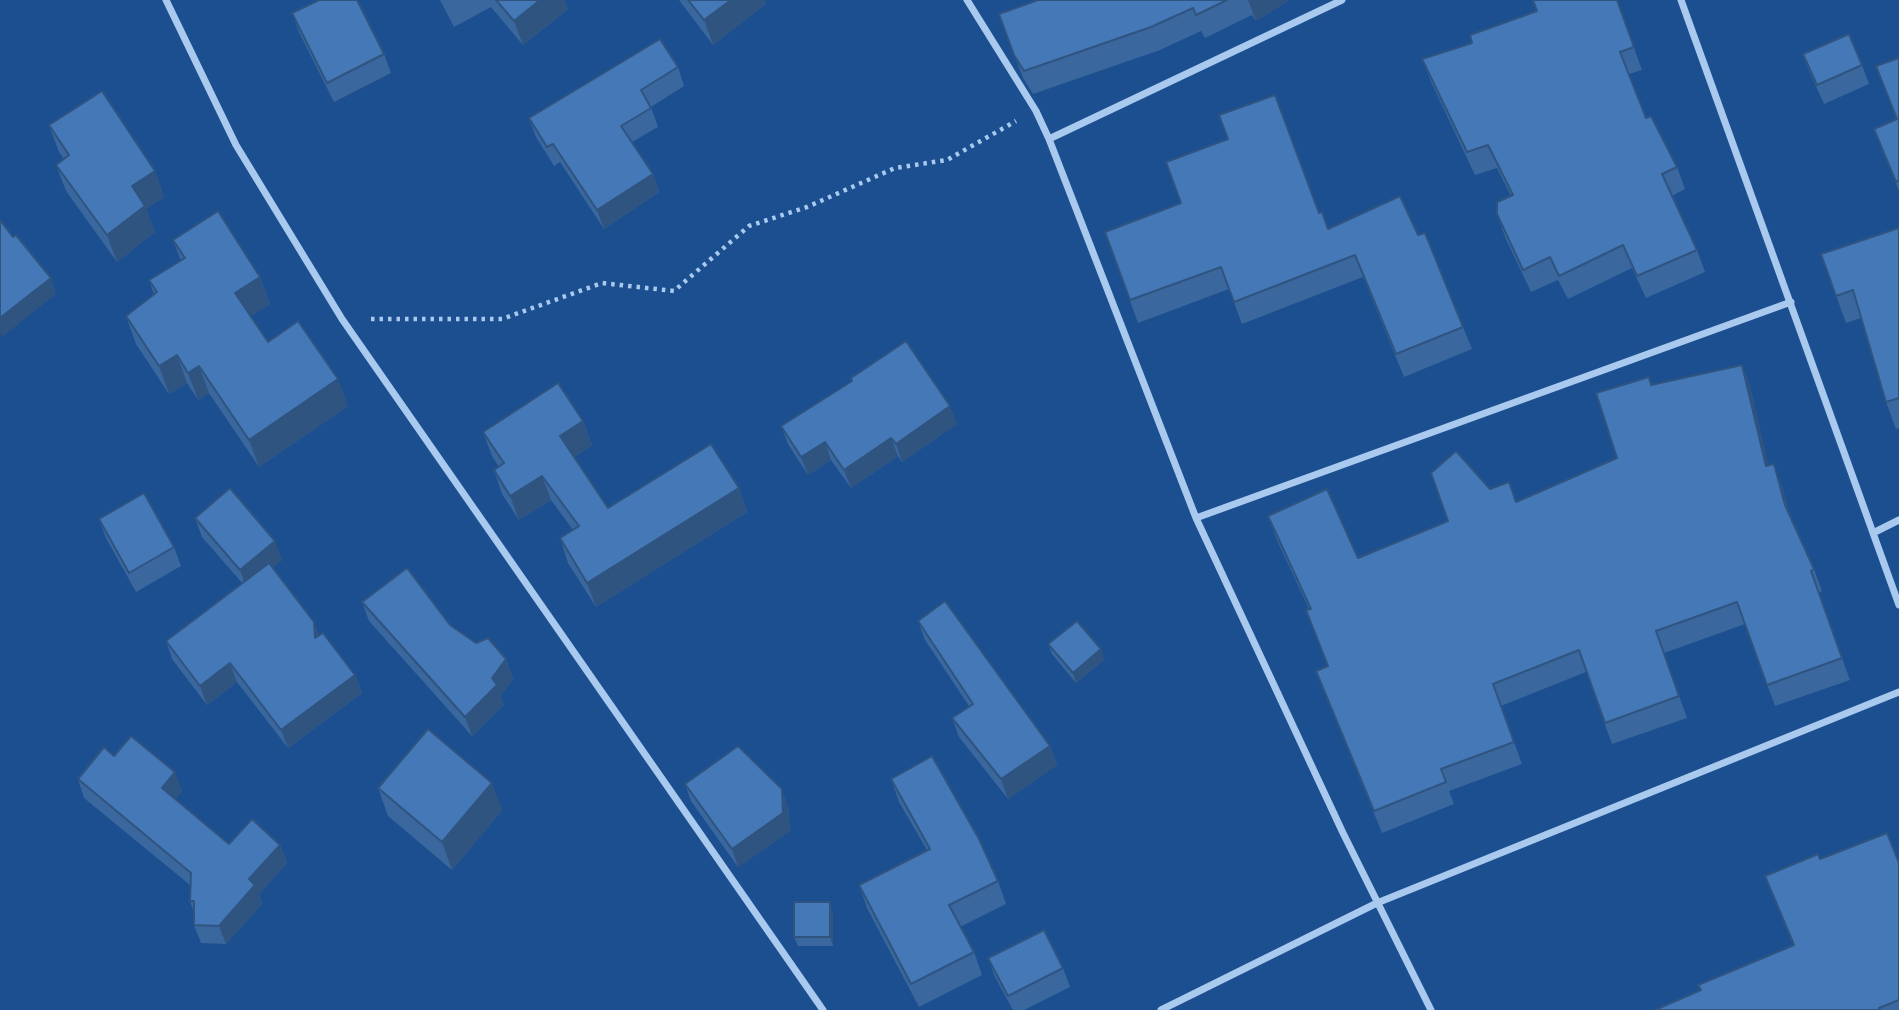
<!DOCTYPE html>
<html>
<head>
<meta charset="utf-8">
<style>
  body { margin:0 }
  canvas { display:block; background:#1b4f8f }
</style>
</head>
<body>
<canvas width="1899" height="1010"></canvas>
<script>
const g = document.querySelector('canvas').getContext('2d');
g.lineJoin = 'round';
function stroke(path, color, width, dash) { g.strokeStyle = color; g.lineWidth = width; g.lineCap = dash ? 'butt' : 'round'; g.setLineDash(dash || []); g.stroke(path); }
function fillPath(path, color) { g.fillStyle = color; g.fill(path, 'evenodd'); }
stroke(new Path2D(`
  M 371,319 L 502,319 L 602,283 L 674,291 L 749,226 L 807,207 L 895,168 L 947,160 L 1016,121`), '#a9c9ee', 4.5, [3.5, 5]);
stroke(new Path2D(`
  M 166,0 L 236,145 L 342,319 L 823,1010
  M 967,0 L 1036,111 L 1049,139 L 1196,518 L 1343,833 L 1431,1010
  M 1681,0 L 1899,605
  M 1049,139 L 1342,0
  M 1196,518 L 1791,302
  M 1873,533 L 1899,520
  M 1161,1010 L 1377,903 L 1899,692`), '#a9c9ee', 7);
fillPath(new Path2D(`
  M 440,0 L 564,0 L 568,9 L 523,45 L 491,7 L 454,27 Z
  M 679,0 L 765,0 L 766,4 L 713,45 Z
  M 1038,0 L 1287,0 L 1288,1 L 1256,21 L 1252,15 L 1205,38 L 1201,31 L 1160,50 L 1033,94 L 1023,78 L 999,14 Z
  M 1617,0 L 1642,70 L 1629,74 L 1646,118 L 1677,167 L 1685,189 L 1672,196 L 1697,250 L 1705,272 L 1646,298 L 1632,268 L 1568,299 L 1558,280 L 1531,292 L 1505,237 L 1497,214 L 1511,196 L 1497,168 L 1475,175 L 1431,82 L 1422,59 Z
  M 292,13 L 384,54 L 391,73 L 334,102 L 299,32 Z
  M 1803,54 L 1862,65 L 1869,84 L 1824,104 L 1810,73 Z
  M 1899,58 L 1899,191 L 1874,129 L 1897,120 L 1876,66 Z
  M 678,67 L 684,86 L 651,107 L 658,127 L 632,142 L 653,174 L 659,192 L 604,229 L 560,162 L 554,166 L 536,137 L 529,118 Z
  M 49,125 L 155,171 L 164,197 L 146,209 L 155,232 L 117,262 L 66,191 L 56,165 L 64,159 L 59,152 Z
  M 1319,213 L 1328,229 L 1418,235 L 1463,327 L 1472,349 L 1404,377 L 1363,277 L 1242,324 L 1229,289 L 1138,323 L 1105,232 Z
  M 1899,228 L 1899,428 L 1896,429 L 1886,402 L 1861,318 L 1846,323 L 1821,254 Z
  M 173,240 L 260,277 L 270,304 L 251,316 L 268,342 L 348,406 L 259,467 L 209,393 L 198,400 L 187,383 L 169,394 L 136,344 L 126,316 L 154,294 L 149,280 L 181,261 Z
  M 1742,365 L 1750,386 L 1768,465 L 1782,486 L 1790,516 L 1814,569 L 1822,591 L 1818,593 L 1850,680 L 1775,706 L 1745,624 L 1664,653 L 1687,718 L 1612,744 L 1586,672 L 1501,706 L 1522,764 L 1449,791 L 1454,804 L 1382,833 L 1316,671 L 1328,666 L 1306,610 L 1309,609 L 1276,538 L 1268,516 L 1358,558 L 1448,521 L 1490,489 L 1516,502 L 1617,458 L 1652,385 Z
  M 851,378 L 957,424 L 902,462 L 898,456 L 851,488 L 831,460 L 808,475 L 788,444 L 781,426 L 852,381 Z
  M 583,421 L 592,445 L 574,457 L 608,508 L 739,488 L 747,512 L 596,607 L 568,563 L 560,538 L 573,530 L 551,500 L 519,520 L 502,494 L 494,470 L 499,467 L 492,456 L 483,432 Z
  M 195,518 L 282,560 L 272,568 L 319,635 L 355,675 L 362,693 L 288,748 L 237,682 L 207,705 L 172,659 L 166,641 L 242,583 L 202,537 Z
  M 99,519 L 174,547 L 181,566 L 136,592 L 106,538 Z
  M 362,602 L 450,625 L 476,643 L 506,659 L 513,679 L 500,696 L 504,705 L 472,736 L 369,621 Z
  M 918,621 L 1050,746 L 1057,765 L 1008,799 L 959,737 L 952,718 L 969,706 L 925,640 Z
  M 1048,644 L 1105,659 L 1076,683 L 1052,654 Z
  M 114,756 L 182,791 L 175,799 L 229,844 L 280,845 L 287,863 L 259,894 L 262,904 L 226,944 L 201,943 L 194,925 L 194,913 L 190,901 L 190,885 L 84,798 L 78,779 Z
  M 891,779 L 998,881 L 1006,904 L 960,927 L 974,952 L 982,975 L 919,1007 L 867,908 L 859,885 L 927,850 L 899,802 Z
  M 685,784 L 788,807 L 790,831 L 738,867 L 691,801 Z
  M 378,788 L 502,810 L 452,870 L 388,816 Z
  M 1820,859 L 1899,863 L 1899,1010 L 1655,1010 L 1700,990 L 1793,945 L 1765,876 Z
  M 833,912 L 833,946 L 798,946 L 794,937 Z
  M 988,958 L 1063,968 L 1070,987 L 1024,1010 L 1013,1010 L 995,977 Z`), '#3a679d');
fillPath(new Path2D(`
  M 540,0 L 564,0 L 568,9 L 523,45 L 514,21 Z
  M 731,0 L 765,0 L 766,4 L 713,45 L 704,20 Z
  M 1248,0 L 1287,0 L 1288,1 L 1256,21 Z
  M 155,171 L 164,197 L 146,209 L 155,232 L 117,262 L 107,235 L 132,186 Z
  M 653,174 L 659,192 L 604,229 L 597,210 Z
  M 260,277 L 270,304 L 245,320 L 235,293 Z
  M 51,278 L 56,294 L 2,337 L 0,331 L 0,318 Z
  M 177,355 L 187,383 L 169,394 L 159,366 Z
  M 1742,365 L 1750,386 L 1774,488 L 1766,466 Z
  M 199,366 L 209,393 L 198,400 L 188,373 Z
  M 338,379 L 348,406 L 259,467 L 249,440 Z
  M 950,406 L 957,424 L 902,462 L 896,444 Z
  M 583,421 L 592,445 L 569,460 L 560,436 Z
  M 891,438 L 898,456 L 851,488 L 844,470 Z
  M 825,442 L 831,460 L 808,475 L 801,457 Z
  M 1774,464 L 1782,486 L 1793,527 L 1785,505 Z
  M 542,476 L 551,500 L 519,520 L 510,496 Z
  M 739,488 L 747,512 L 596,607 L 587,583 Z
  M 275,541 L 282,560 L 247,589 L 240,570 Z
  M 314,622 L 321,640 L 315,638 Z
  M 1101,649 L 1105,659 L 1076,683 L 1073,673 Z
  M 506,659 L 513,679 L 500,696 L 504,705 L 472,736 L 465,717 Z
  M 230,663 L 237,682 L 207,705 L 200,686 Z
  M 355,675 L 362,693 L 288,748 L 281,730 Z
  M 1050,746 L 1057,765 L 1008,799 L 1001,779 Z
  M 175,772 L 182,791 L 169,807 L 162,788 Z
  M 492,783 L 502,810 L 452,870 L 442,842 Z
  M 782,789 L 788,807 L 790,831 L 738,867 L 732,849 Z
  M 280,845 L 287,863 L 259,894 L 262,904 L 226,944 L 219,926 L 249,879 Z
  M 830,902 L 833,912 L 833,946 L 830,937 Z`), '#305480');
const building = new Path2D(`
  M 319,0 L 357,0 L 384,54 L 327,83 L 292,13 Z
  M 496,0 L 540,0 L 514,21 Z
  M 688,0 L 731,0 L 704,20 Z
  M 1038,0 L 1227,0 L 1196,15 L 1193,8 L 1151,27 L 1024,71 L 1014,55 L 999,14 Z
  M 1533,0 L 1617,0 L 1634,47 L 1620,52 L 1646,118 L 1651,116 L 1677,167 L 1662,174 L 1697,250 L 1637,276 L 1623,245 L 1559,276 L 1550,257 L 1523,270 L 1497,214 L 1497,202 L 1513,195 L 1488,145 L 1467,152 L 1422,59 L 1472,43 L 1470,35 L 1537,11 Z
  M 1849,34 L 1862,65 L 1817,85 L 1803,54 Z
  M 660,39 L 678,67 L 641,90 L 651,108 L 621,126 L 653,174 L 597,210 L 553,144 L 547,147 L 529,118 Z
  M 1899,58 L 1899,180 L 1896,182 L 1874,129 L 1897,119 L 1876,66 Z
  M 102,91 L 155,171 L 132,186 L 145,206 L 107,235 L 56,165 L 69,155 L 49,125 Z
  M 1275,95 L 1319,213 L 1322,212 L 1328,229 L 1400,196 L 1418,235 L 1425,233 L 1463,327 L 1396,354 L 1355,255 L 1234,302 L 1221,267 L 1130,300 L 1105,232 L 1181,203 L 1166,162 L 1228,139 L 1219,115 Z
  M 218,211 L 260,277 L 235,293 L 268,342 L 298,321 L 338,379 L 249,440 L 199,366 L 188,373 L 177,355 L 159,366 L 126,316 L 157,292 L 149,280 L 185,258 L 173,240 Z
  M 0,220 L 13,237 L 16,235 L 51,278 L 0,318 Z
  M 1899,228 L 1899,398 L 1886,402 L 1853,290 L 1836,296 L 1821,254 Z
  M 906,341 L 950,406 L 896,444 L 891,438 L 844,470 L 825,442 L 801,457 L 781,426 L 852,381 L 851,378 Z
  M 1742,365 L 1766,466 L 1774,464 L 1785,505 L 1814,569 L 1811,571 L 1842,658 L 1767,685 L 1737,602 L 1656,631 L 1679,696 L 1605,723 L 1579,650 L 1493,684 L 1514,742 L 1441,769 L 1446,782 L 1374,811 L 1316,671 L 1328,666 L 1306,610 L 1311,609 L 1268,516 L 1327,489 L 1358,558 L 1448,521 L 1431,473 L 1456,451 L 1490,489 L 1509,482 L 1516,502 L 1617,458 L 1596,393 L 1649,377 L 1651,385 Z
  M 558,383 L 583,421 L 560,436 L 608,508 L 711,444 L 739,488 L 587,583 L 560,538 L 579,526 L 542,476 L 510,496 L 494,470 L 504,463 L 483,432 Z
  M 230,488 L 275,541 L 240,570 L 195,518 Z
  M 144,493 L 174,547 L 129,573 L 99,519 Z
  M 269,563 L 314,622 L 315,638 L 323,633 L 355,675 L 281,730 L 230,663 L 200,686 L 166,641 Z
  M 407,568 L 450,625 L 476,643 L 488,638 L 506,659 L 492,678 L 497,685 L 465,717 L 362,602 Z
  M 945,601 L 1050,746 L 1001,779 L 952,718 L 973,704 L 918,621 Z
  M 1077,621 L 1101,649 L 1073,673 L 1048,644 Z
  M 428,729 L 492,783 L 442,842 L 378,788 Z
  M 131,736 L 175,772 L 162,788 L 229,844 L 252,819 L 280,845 L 249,879 L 255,885 L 219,926 L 194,925 L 194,901 L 190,901 L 191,873 L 78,779 L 104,747 L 114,756 Z
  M 738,746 L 782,789 L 783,813 L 732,849 L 685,784 Z
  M 932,756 L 979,839 L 998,881 L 949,905 L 974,952 L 911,984 L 859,885 L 930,849 L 891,779 Z
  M 1887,833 L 1899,863 L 1899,1000 L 1879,1008 L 1880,1010 L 1655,1010 L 1701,990 L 1698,985 L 1794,945 L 1765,876 L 1818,854 L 1820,859 Z
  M 794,902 L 830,902 L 830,937 L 794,937 Z
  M 1044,930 L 1063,968 L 1008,996 L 988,958 Z`);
fillPath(building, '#4478b7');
stroke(building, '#305480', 2);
</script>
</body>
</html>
